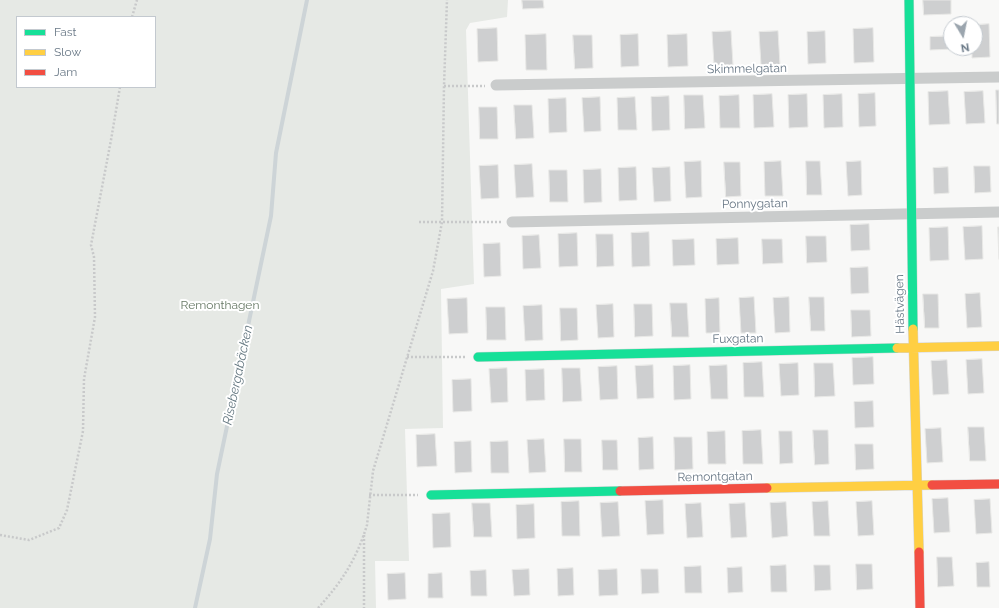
<!DOCTYPE html>
<html>
<head>
<meta charset="utf-8">
<style>
  body { margin:0 }
  #map { position:relative; width:999px; height:608px; overflow:hidden; background:#f8f8f7; font-family:Raleway,sans-serif }
  canvas { display:block }
  .legend { position:absolute; left:16px; top:16px; width:140px; height:72px; box-sizing:border-box; background:#fff; border:1px solid #c3c9cf; margin:0; padding:5px 7px; list-style:none; font-size:12px; color:#697886 }
  .legend li { display:flex; align-items:center; gap:8px; height:20px }
  .legend b { width:20px; border:1px solid #c3c9cf }
  .north { position:absolute; left:943px; top:16px; width:40px; height:40px; box-sizing:border-box; background:#fff; border:1px solid #c3c9cf; border-radius:50%; rotate:170deg; font-size:11px; font-weight:700; line-height:16px; text-align:center; color:#697886 }
  .north::after { content:''; display:block; margin:auto; width:14px; height:18px; background:#9ba5ae; clip-path:polygon(50% 0,100% 100%,50% 72%,0 100%) }
</style>
</head>
<body>
<div id="map">
<canvas width="999" height="608"></canvas>
<ul class="legend">
<li><b style="height:5px;background:#16e098"></b>Fast</li>
<li><b style="height:5px;background:#ffcf43"></b>Slow</li>
<li><b style="height:5px;background:#f24e42"></b>Jam</li>
</ul>
<div class="north">N</div>
</div>
<script>
const g = document.querySelector('canvas').getContext('2d');
g.lineJoin = 'round';
function fillPath(path, color) { g.fillStyle = color; g.fill(path, 'evenodd'); }
function stroke(path, color, width, dash) { g.strokeStyle = color; g.lineWidth = width; g.lineCap = dash ? 'butt' : 'round'; g.setLineDash(dash || []); g.stroke(path); }
function drawText(font, color, halo, rows, align = 'center') {
  g.font = font + ' Raleway,sans-serif'; g.lineWidth = 4; g.setLineDash([]); g.textBaseline = 'middle'; g.strokeStyle = halo; g.fillStyle = color; for (const [text, x, y, turn = 0] of rows) {
    g.save(); g.translate(x, y); g.rotate((+turn || 0) * Math.PI / 180); g.textAlign = isNaN(turn) ? turn : align; if (halo) g.strokeText(text, 0, 0); g.fillText(text, 0, 0); g.restore();
  }
}
fillPath(new Path2D(`
  M 0,0 L 508,0 L 507,17 L 470,23 L 466,30 L 474,284 L 441,289 L 443,428 L 405,429 L 409,561 L 375,561 L 376,608 L 0,608 ZM 17,17 L 155,17 L 155,87 L 17,87 Z`), '#e6e9e5');
stroke(new Path2D(`
  M 195,608 L 210,539 L 217,474 L 271,216 L 276,153 L 307,0`), '#cdd4d7', 4);
const building = new Path2D(`
  M 522,0 L 543,0 L 544,8 L 523,9 Z
  M 923,0 L 951,0 L 951,14 L 924,15 Z
  M 989,24 L 990,57 L 972,58 L 972,48 L 975,48 L 975,25 Z
  M 497,28 L 498,61 L 478,62 L 477,29 Z
  M 873,28 L 874,62 L 854,63 L 853,29 Z
  M 731,31 L 733,65 L 714,65 L 712,32 Z
  M 778,31 L 780,65 L 761,65 L 759,32 Z
  M 825,31 L 826,63 L 808,64 L 807,32 Z
  M 546,34 L 547,70 L 526,70 L 525,35 Z
  M 638,34 L 639,66 L 621,67 L 620,35 Z
  M 687,34 L 688,66 L 668,67 L 667,35 Z
  M 573,35 L 592,35 L 593,68 L 575,69 Z
  M 951,36 L 951,48 L 954,48 L 954,49 L 930,50 L 930,37 Z
  M 996,90 L 999,90 L 999,124 L 997,124 Z
  M 948,91 L 950,124 L 929,125 L 928,92 Z
  M 983,91 L 985,123 L 966,124 L 964,92 Z
  M 875,93 L 876,126 L 859,127 L 858,94 Z
  M 772,94 L 774,127 L 754,128 L 753,95 Z
  M 807,94 L 808,127 L 789,128 L 788,95 Z
  M 842,94 L 843,127 L 824,128 L 823,95 Z
  M 684,95 L 703,95 L 705,128 L 685,129 Z
  M 739,95 L 740,128 L 720,128 L 719,96 Z
  M 669,96 L 670,130 L 652,131 L 651,97 Z
  M 600,97 L 601,131 L 584,132 L 582,98 Z
  M 635,97 L 637,130 L 618,130 L 617,98 Z
  M 566,98 L 567,132 L 549,133 L 548,99 Z
  M 514,105 L 532,105 L 534,138 L 516,139 Z
  M 479,107 L 497,107 L 498,139 L 480,139 Z
  M 701,161 L 702,197 L 686,198 L 684,162 Z
  M 781,161 L 783,196 L 765,196 L 764,162 Z
  M 806,161 L 820,161 L 822,195 L 807,195 Z
  M 861,161 L 862,195 L 848,196 L 846,162 Z
  M 724,162 L 740,162 L 741,196 L 726,197 Z
  M 532,164 L 534,197 L 516,198 L 514,165 Z
  M 498,165 L 499,198 L 481,199 L 479,166 Z
  M 974,166 L 990,166 L 991,192 L 975,193 Z
  M 636,167 L 637,200 L 619,201 L 618,168 Z
  M 670,167 L 671,201 L 654,202 L 652,168 Z
  M 948,167 L 949,193 L 934,194 L 933,168 Z
  M 601,169 L 602,202 L 584,203 L 583,170 Z
  M 549,170 L 567,170 L 568,202 L 550,202 Z
  M 869,224 L 870,250 L 851,251 L 850,225 Z
  M 982,226 L 983,259 L 965,260 L 963,227 Z
  M 948,227 L 949,260 L 930,261 L 929,228 Z
  M 998,227 L 999,227 L 999,259 Z
  M 649,232 L 650,266 L 632,267 L 631,233 Z
  M 577,233 L 578,266 L 559,267 L 558,234 Z
  M 596,234 L 613,234 L 614,266 L 597,267 Z
  M 539,235 L 541,268 L 523,269 L 522,236 Z
  M 806,236 L 826,236 L 827,262 L 807,263 Z
  M 738,238 L 739,264 L 717,265 L 716,239 Z
  M 694,239 L 695,265 L 673,266 L 672,240 Z
  M 762,239 L 782,239 L 783,263 L 763,264 Z
  M 500,243 L 501,276 L 484,277 L 483,244 Z
  M 868,267 L 869,293 L 851,294 L 850,268 Z
  M 980,293 L 982,327 L 967,328 L 965,294 Z
  M 923,294 L 938,294 L 939,328 L 925,328 Z
  M 754,297 L 756,333 L 741,333 L 739,298 Z
  M 789,297 L 790,332 L 775,333 L 773,298 Z
  M 809,297 L 824,297 L 825,331 L 811,331 Z
  M 467,298 L 468,333 L 449,334 L 447,299 Z
  M 719,298 L 720,333 L 706,333 L 705,299 Z
  M 670,303 L 687,303 L 689,337 L 672,337 Z
  M 613,304 L 614,337 L 598,338 L 596,305 Z
  M 634,304 L 652,304 L 653,336 L 635,337 Z
  M 542,305 L 543,340 L 525,341 L 523,306 Z
  M 486,307 L 505,307 L 506,340 L 487,340 Z
  M 560,308 L 577,308 L 578,340 L 561,341 Z
  M 851,310 L 870,310 L 871,336 L 852,337 Z
  M 873,357 L 874,384 L 853,385 L 852,358 Z
  M 982,359 L 984,393 L 968,394 L 966,360 Z
  M 947,360 L 949,394 L 933,395 L 931,361 Z
  M 762,362 L 764,397 L 744,397 L 743,363 Z
  M 798,363 L 799,395 L 781,396 L 779,364 Z
  M 814,363 L 833,363 L 835,396 L 815,397 Z
  M 653,365 L 654,398 L 637,399 L 635,366 Z
  M 690,365 L 691,399 L 674,400 L 673,366 Z
  M 727,365 L 728,399 L 711,399 L 709,366 Z
  M 617,366 L 618,399 L 600,400 L 598,367 Z
  M 507,368 L 508,402 L 491,403 L 489,369 Z
  M 562,368 L 580,368 L 582,401 L 563,402 Z
  M 544,369 L 545,400 L 526,401 L 525,370 Z
  M 471,379 L 472,411 L 453,412 L 452,380 Z
  M 873,401 L 874,427 L 855,428 L 854,402 Z
  M 968,427 L 984,427 L 986,461 L 970,461 Z
  M 941,428 L 943,462 L 927,463 L 925,429 Z
  M 761,430 L 763,464 L 743,464 L 742,431 Z
  M 813,430 L 828,430 L 829,464 L 815,465 Z
  M 725,431 L 726,464 L 708,464 L 707,432 Z
  M 779,431 L 792,431 L 793,463 L 780,464 Z
  M 435,434 L 437,466 L 417,467 L 416,435 Z
  M 653,437 L 654,469 L 639,470 L 638,438 Z
  M 674,437 L 692,437 L 693,469 L 675,470 Z
  M 544,439 L 546,472 L 529,473 L 527,440 Z
  M 564,439 L 581,439 L 582,472 L 565,472 Z
  M 602,440 L 617,440 L 618,470 L 603,470 Z
  M 471,441 L 472,472 L 455,473 L 454,442 Z
  M 508,441 L 509,473 L 491,473 L 490,442 Z
  M 855,444 L 873,444 L 874,469 L 856,470 Z
  M 948,498 L 950,532 L 934,533 L 932,499 Z
  M 990,499 L 992,533 L 976,534 L 974,500 Z
  M 663,500 L 664,534 L 647,535 L 645,501 Z
  M 579,501 L 580,536 L 562,536 L 561,502 Z
  M 828,501 L 830,536 L 814,536 L 812,502 Z
  M 872,501 L 874,535 L 858,536 L 856,502 Z
  M 618,502 L 620,536 L 602,537 L 600,503 Z
  M 786,502 L 788,536 L 772,538 L 770,503 Z
  M 472,503 L 490,503 L 492,537 L 474,537 Z
  M 701,503 L 703,537 L 687,538 L 685,504 Z
  M 745,503 L 747,537 L 731,538 L 729,504 Z
  M 534,504 L 535,538 L 517,539 L 516,505 Z
  M 450,513 L 451,547 L 433,548 L 432,514 Z
  M 937,557 L 952,557 L 954,586 L 938,587 Z
  M 989,562 L 990,587 L 977,587 L 976,563 Z
  M 856,564 L 872,564 L 873,589 L 857,590 Z
  M 786,565 L 787,592 L 771,592 L 770,566 Z
  M 814,565 L 830,565 L 831,590 L 815,591 Z
  M 701,566 L 702,593 L 685,593 L 684,567 Z
  M 742,567 L 743,592 L 728,593 L 727,568 Z
  M 573,568 L 574,595 L 558,596 L 557,569 Z
  M 529,569 L 530,595 L 514,596 L 512,570 Z
  M 617,569 L 618,595 L 599,596 L 598,570 Z
  M 641,569 L 658,569 L 659,593 L 642,594 Z
  M 486,570 L 487,596 L 471,596 L 470,571 Z
  M 405,573 L 406,599 L 388,600 L 387,574 Z
  M 442,573 L 443,598 L 428,598 L 428,574 Z`);
fillPath(building, '#cecfd0');
stroke(building, '#e8e8e6', 1);
const fast = new Path2D(`
  M 909,0 L 913,329
  M 478,357 L 897,348
  M 431,495 L 620,491`);
const slow = new Path2D(`
  M 913,329 L 919,552
  M 897,348 L 999,346
  M 767,488 L 932,485`);
const jam = new Path2D(`
  M 932,485 L 999,484
  M 620,491 L 767,488
  M 919,552 L 920,608`);
stroke(fast, '#d4d5d6', 10);
stroke(slow, '#d4d5d6', 10);
stroke(jam, '#d4d5d6', 10);
stroke(new Path2D(`
  M 132,17 L 137,0
  M 444,86 L 485,86
  M 419,222 L 501,222
  M 407,357 L 465,357
  M 369,495 L 418,495
  M 0,535 L 29,540 L 59,528 L 67,510 L 83,431 L 84,379 L 95,317 L 94,257 L 91,245 L 111,140 L 120,87
  M 364,535 L 364,608
  M 318,608 C 342,582 357,558 367,525 L 373,471 L 433,271 L 442,222 L 444,86 L 447,0`), '#c8c9ca', 2.5, [2, 2]);
stroke(new Path2D(`
  M 496,85 L 999,77
  M 512,222 L 999,212`), '#cacccc', 11);
stroke(fast, '#16e098', 9);
stroke(slow, '#ffcf43', 9);
stroke(jam, '#f24e42', 9);
drawText('12px', '#697886', '#fff', [
  ["Skimmelgatan",747,69,-1],
  ["Ponnygatan",755,204,-1],
  ["Hästvägen",900,304,-91],
  ["Fuxgatan",738,339,-1],
  ["Remontgatan",715,477,-1]
]);
drawText('12px', '#667864', '#fff', [
  ["Remonthagen",220,305]
]);
drawText('italic 13px', '#657881', '#fff', [
  ["Risebergabäcken",238,375,-78]
]);
</script>
</body>
</html>
